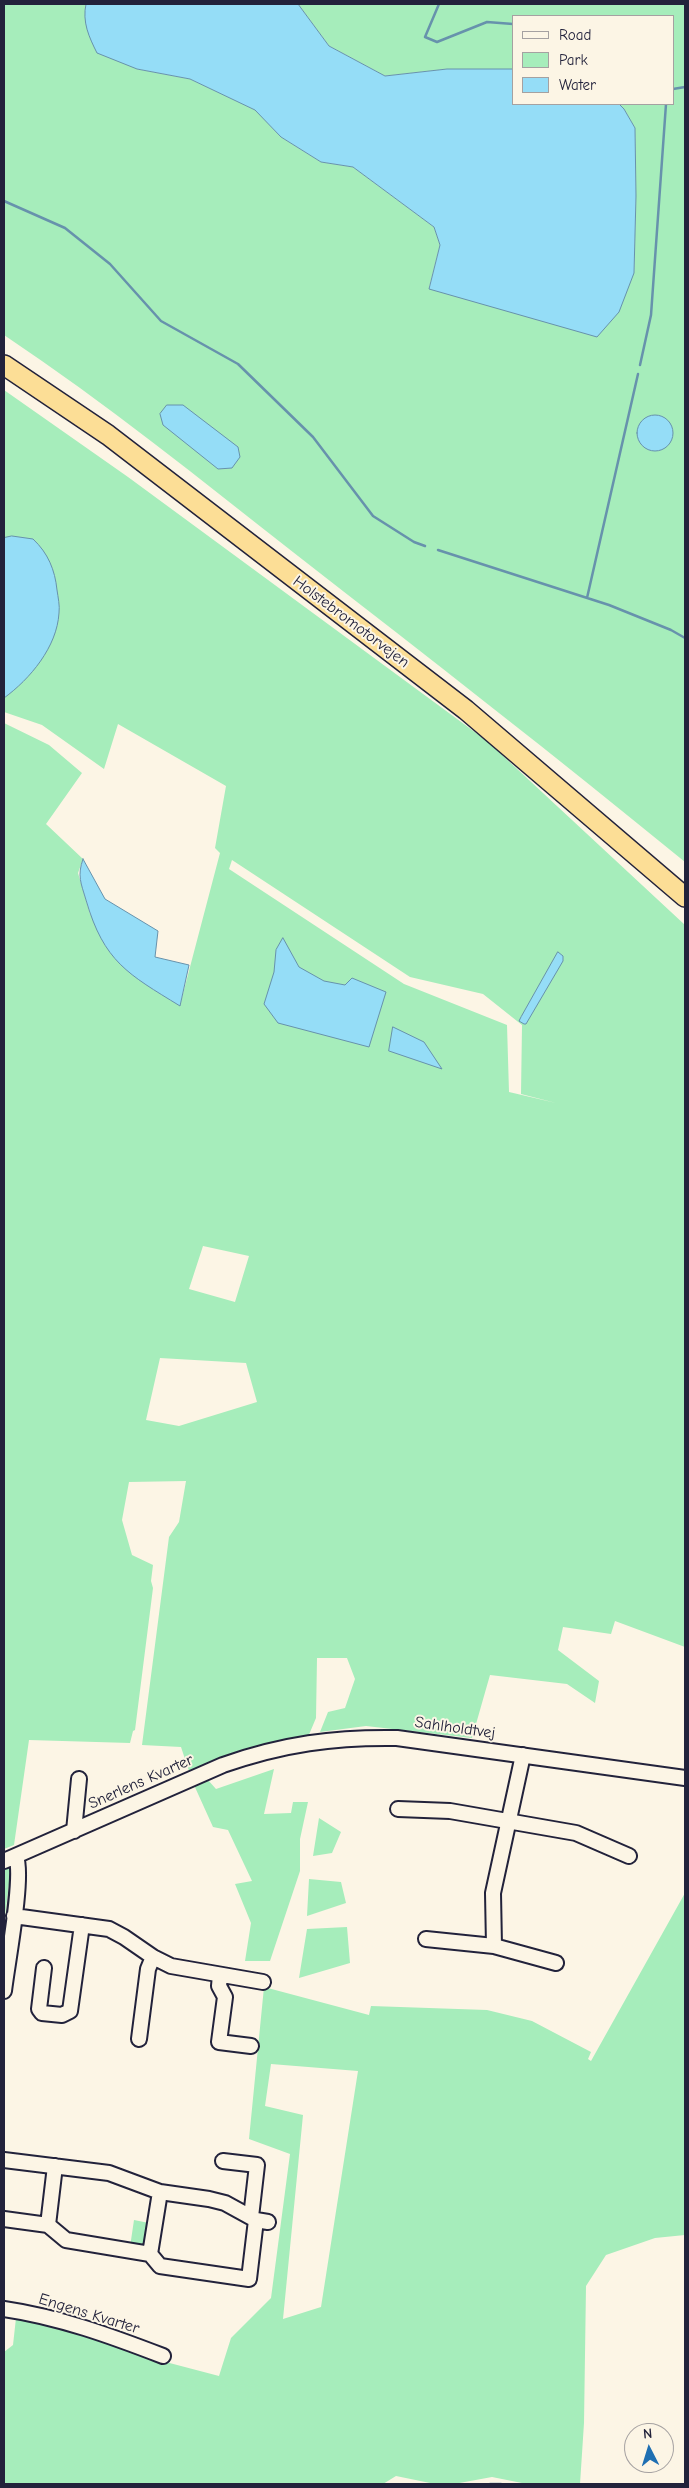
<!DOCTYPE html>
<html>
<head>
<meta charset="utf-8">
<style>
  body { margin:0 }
  #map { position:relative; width:689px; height:2488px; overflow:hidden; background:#fcf5e5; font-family:"Comic Neue",sans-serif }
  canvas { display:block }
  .frame { position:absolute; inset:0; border:5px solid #22223b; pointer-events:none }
  .legend { position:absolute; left:512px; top:15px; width:162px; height:90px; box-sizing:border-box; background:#fcf5e5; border:1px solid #a5a1a1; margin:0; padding:6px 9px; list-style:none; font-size:15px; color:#22223b }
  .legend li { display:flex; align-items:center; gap:10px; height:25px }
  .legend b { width:25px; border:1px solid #a5a1a1 }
  .north { position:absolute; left:624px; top:2423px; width:50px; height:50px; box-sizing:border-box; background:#fcf5e5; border:1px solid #a5a1a1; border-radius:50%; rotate:355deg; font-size:14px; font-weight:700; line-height:20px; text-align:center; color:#22223b }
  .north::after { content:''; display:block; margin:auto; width:18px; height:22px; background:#1f6fb2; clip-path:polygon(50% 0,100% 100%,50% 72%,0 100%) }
</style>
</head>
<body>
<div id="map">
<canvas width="689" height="2488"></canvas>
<div class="frame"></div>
<ul class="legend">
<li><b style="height:6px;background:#fcf5e5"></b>Road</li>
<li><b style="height:14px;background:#a6edbb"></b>Park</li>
<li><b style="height:14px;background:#95ddf7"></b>Water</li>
</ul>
<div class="north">N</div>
</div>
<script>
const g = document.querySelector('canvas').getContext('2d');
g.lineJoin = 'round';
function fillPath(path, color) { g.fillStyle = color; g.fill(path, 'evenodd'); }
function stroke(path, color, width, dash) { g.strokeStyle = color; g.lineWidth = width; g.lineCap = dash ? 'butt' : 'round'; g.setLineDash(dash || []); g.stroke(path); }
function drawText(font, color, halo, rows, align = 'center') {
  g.font = font + ' "Comic Neue",sans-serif'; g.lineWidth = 4; g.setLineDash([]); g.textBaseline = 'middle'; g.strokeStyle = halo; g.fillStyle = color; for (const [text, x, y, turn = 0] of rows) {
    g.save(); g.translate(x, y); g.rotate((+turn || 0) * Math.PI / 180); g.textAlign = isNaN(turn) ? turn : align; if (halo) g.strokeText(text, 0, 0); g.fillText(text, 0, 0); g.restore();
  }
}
fillPath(new Path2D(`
  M 4,4 L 86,4 L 85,12 L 137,69 L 190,79 L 256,110 L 281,137 L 321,162 L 353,167 L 434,227 L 440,245 L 429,288 L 634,273 L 636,196 L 635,128 L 624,109 L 619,104 L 673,104 L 673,16 L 513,16 L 513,69 L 447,69 L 385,76 L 329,46 L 298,4 L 685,4 L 685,862 C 558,758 428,657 298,556 C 201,480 106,403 4,335 Z
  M 4,390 L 128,477 L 487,741 L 685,925 L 685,1647 L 615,1621 L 611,1634 L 563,1627 L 558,1650 L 599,1681 L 595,1703 L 567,1684 L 490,1675 L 472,1738 L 366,1726 L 320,1732 L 328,1712 L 345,1708 L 355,1679 L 347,1658 L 317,1658 L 316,1718 L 308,1737 C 266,1745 228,1756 190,1774 L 181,1747 L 142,1745 L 169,1537 L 179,1522 L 186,1481 L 129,1482 L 122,1520 L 132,1555 L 153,1565 L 151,1581 L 153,1588 L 135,1730 L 133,1731 L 130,1743 L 29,1740 L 14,1845 L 4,1849 L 4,723 L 49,745 L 82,773 L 46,824 L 83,859 L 78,873 L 90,914 L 180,1005 L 220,853 L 215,848 L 226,786 L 118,724 L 104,769 L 42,725 L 4,712 ZM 232,860 L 410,977 L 483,994 L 522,1025 L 521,1094 L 556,1103 L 509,1092 L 507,1025 L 404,984 L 229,869 ZM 203,1246 L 249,1256 L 235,1302 L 189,1289 ZM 160,1358 L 246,1363 L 257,1402 L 179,1426 L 146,1420 Z
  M 274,1769 L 264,1814 L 291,1813 L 293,1802 L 308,1802 L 300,1839 L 300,1871 L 270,1961 L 245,1961 L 251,1923 L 235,1884 L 252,1881 L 228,1830 L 213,1827 L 194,1785 L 208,1780 L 216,1789 Z
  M 319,1818 L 341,1832 L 332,1853 L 313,1856 Z
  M 4,1867 L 11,1869 L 4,1923 Z
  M 309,1879 L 341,1882 L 346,1903 L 307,1916 Z
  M 685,1893 L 685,2235 L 655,2238 L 606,2255 L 586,2286 L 584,2423 L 580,2484 L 527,2484 L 492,2477 L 454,2484 L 435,2484 L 396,2476 L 383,2484 L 4,2484 L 4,2352 L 13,2345 L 16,2318 L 93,2337 L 162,2361 L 219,2376 L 231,2338 L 271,2298 L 290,2154 L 249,2139 L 264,1987 L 369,2015 L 371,2006 L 487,2010 L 532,2021 L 591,2052 L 588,2059 L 591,2061 ZM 271,2064 L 358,2071 L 321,2307 L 283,2319 L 303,2115 L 265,2106 Z
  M 347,1927 L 350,1963 L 299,1978 L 307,1929 Z
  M 134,2220 L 149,2223 L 147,2249 L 130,2247 Z`), '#a6edbb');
const water = new Path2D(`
  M 86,4 L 298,4 L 329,46 L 385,76 L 447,69 L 513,69 L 513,104 L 619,104 L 624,109 L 635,128 L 636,196 L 634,273 L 619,312 L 597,337 L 429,289 L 440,245 L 434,227 L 353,167 L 321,162 L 281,137 L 255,110 L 190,79 L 137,69 L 97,53 C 89,37 82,22 86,4 Z
  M 167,405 L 183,405 L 238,447 L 240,457 L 232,468 L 218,469 L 163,425 L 160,414 Z
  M637 433a18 18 0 1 1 36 0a18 18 0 1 1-36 0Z
  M 12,536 L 33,539 C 48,553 55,570 57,590 C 58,597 60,606 59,613 C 57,647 30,679 4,698 L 4,538 Z
  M 83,859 L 105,899 L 158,931 L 155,957 L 189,965 L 180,1006 C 128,974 104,962 86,900 C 81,883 77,876 83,859 Z
  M 283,938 L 299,967 L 324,981 L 345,985 L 352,978 L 386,992 L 369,1047 L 278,1023 L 264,1004 L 274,972 L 276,950 Z
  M 558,952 L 563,956 L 563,961 L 526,1024 L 524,1024 L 519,1021 L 521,1017 Z
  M 393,1027 L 424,1042 L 442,1069 L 389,1051 Z`);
fillPath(water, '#95ddf7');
stroke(water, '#6792ac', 1);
stroke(new Path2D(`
  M 439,4 L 425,37 L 437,42 L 487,22 L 513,24
  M 673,89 L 685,87
  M 4,201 L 65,228 L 110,264 L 161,321 L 238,364 L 313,437 L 373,516 L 414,542 L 425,546
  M 640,365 L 651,315 L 666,104
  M 438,550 L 609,605 L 671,630 L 685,638
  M 587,598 L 638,374
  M 490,2484 L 501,2484`), '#6792ac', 2.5);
const minor = new Path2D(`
  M 398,1809 L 450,1811 L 576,1833 L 629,1856
  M 74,1831 L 79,1779
  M 4,1861 L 223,1765 C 283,1744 334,1737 397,1738 L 685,1778
  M 14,1916 L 109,1929 L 124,1937 L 153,1957 L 171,1966 L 263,1982
  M 426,1939 L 494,1946 L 556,1963
  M 494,1946 L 493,1893 L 523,1755
  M 44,1968 L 39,2009 L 42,2013 L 62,2015 L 70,2011 L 82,1925
  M 220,1975 L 219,1986 L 225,1997 L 219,2042 L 251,2046
  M 4,1991 C 7,1965 24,1876 16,1857
  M 139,2039 L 148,1969 L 153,1957
  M 4,2160 L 109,2173 L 160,2192 L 209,2199 L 225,2203 L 256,2220 L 268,2222
  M 223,2161 L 257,2165 L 251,2217
  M 4,2219 L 48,2225 L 66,2240 L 150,2254 L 160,2266 L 249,2279 L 256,2220
  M 48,2225 L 55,2166
  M 150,2254 L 160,2192
  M 4,2309 C 59,2317 111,2336 163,2356`);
const highway = new Path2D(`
  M 4,365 L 108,435 L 466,710 L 685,897`);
stroke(minor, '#22223b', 18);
stroke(highway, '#22223b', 22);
stroke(minor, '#fcf5e5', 14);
stroke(highway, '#fcde96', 19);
drawText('16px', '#22223b', '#fcf5e5', [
  ["Holstebromotorvejen",351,622,37],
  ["Sahlholdtvej",455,1728,8],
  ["Snerlens Kvarter",141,1782,-24],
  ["Engens Kvarter",89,2314,17]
]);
</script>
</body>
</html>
